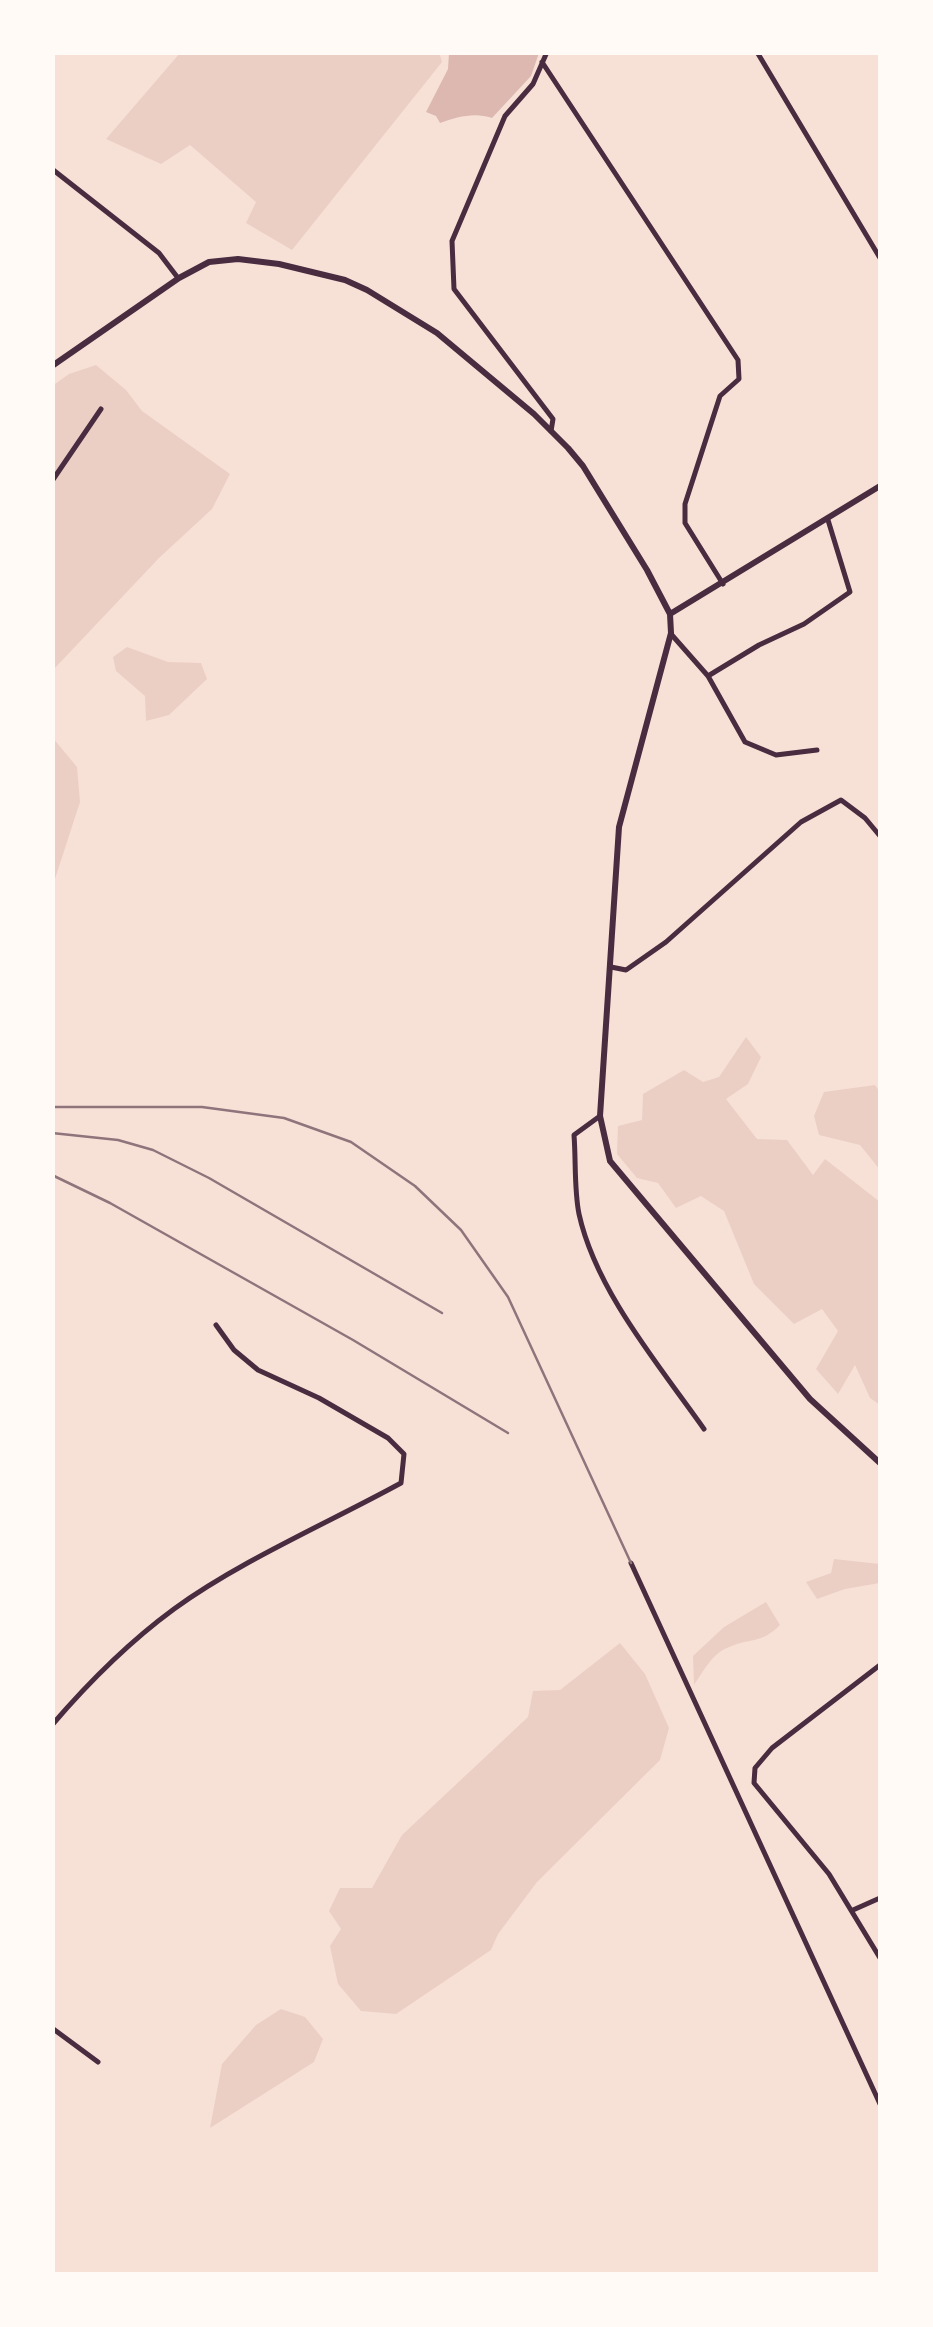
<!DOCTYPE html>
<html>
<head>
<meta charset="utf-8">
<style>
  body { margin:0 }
  #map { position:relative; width:933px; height:2327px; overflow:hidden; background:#f7e1d7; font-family:"PT Sans Narrow",sans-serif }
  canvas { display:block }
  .frame { position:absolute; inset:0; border:55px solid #fffaf5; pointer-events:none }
</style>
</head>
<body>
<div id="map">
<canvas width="933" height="2327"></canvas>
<div class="frame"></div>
</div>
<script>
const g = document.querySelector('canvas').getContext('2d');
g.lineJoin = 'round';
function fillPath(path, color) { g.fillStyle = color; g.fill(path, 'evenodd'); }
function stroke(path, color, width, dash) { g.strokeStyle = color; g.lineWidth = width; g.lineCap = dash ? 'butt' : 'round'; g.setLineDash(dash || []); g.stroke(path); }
fillPath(new Path2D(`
  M 439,52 L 442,62 L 292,250 L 246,223 L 256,202 L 190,145 L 161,164 L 106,139 L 180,53 Z
  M 96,365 L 126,390 L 142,411 L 230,474 L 212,509 L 159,558 L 53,670 L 52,386 L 69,374 Z
  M 127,647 L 168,662 L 201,663 L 207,679 L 169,715 L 146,721 L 145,696 L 116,671 L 113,657 Z
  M 53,738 L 77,767 L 80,802 L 53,885 Z
  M 746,1037 L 761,1057 L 748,1084 L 726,1099 L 757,1139 L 787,1140 L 813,1175 L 825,1159 L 880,1202 L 880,1405 L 870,1398 L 855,1365 L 838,1394 L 816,1369 L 838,1331 L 822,1309 L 794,1324 L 754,1284 L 724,1211 L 701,1196 L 676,1208 L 658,1183 L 637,1178 L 617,1154 L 618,1126 L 642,1120 L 643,1094 L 684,1070 L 703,1082 L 719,1077 Z
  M 875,1085 L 880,1092 L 880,1170 L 860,1145 L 819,1135 L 814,1116 L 824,1092 Z
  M 834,1559 L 880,1564 L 880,1583 L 845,1589 L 817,1599 L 806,1582 L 831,1573 Z
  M 766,1602 L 780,1625 C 760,1645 750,1637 727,1648 C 712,1654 703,1672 694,1685 L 693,1656 L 724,1627 Z
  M 620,1643 L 645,1674 L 669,1728 L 660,1760 L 537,1882 L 498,1934 L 491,1950 L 396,2014 L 361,2011 L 338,1984 L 330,1946 L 341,1929 L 329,1911 L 340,1888 L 372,1888 L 402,1835 L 528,1717 L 533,1691 L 560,1690 Z
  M 281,2009 L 305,2017 L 323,2039 L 314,2062 L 210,2128 L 222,2064 L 256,2025 Z`), '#ebcfc5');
fillPath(new Path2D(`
  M 449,53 L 449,52 L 539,53 L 531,76 L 492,118 C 474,112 457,117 440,123 L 436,116 L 426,112 L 448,69 Z`), '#dcb8b0');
stroke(new Path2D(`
  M 547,52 L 533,84 L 505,116 L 452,241 L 454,289 L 553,419 L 551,431
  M 757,52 L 880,258
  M 542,62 L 738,360 L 739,379 L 720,396 L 685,504 L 685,523 L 723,584
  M 52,169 L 159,253 L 178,278
  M 52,481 L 101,409
  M 671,634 L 708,676 L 745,742 L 776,755 L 817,750
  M 708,676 L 759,645 L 804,624 L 850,592 L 828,520
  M 611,967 L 626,970 L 666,942 L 801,822 L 841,800 L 865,818 L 880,836
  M 600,1116 L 574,1135 C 576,1161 574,1189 579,1214 C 596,1291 659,1365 704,1429
  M 631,1563 L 880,2104
  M 880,1665 L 772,1748 L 755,1768 L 754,1783 L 829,1874 L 880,1958
  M 52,1725 C 88,1683 129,1642 174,1609 C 240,1561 328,1523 401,1483 L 404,1454 L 388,1438 L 319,1398 L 258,1370 L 234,1350 L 216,1325
  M 853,1910 L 880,1898
  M 52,2028 L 98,2062`), '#4a2c40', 5);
stroke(new Path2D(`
  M 52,366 L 179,278 L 209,262 L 238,259 L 279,264 L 345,280 L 367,290 L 437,333 L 534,414 L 568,448 L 583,466 L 647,570 L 670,614 L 671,633 L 619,827 L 600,1116 L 610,1161 L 810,1399 L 880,1463
  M 670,614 L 880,486`), '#4a2c40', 6);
stroke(new Path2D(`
  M 52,1107 L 202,1107 L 284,1118 L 351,1142 L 415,1186 L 461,1230 L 508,1297 L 631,1563
  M 52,1133 L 118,1140 L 153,1150 L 209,1178 L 442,1313
  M 52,1175 L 110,1203 L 353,1340 L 508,1433`), '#8f747c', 2.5);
</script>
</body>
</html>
